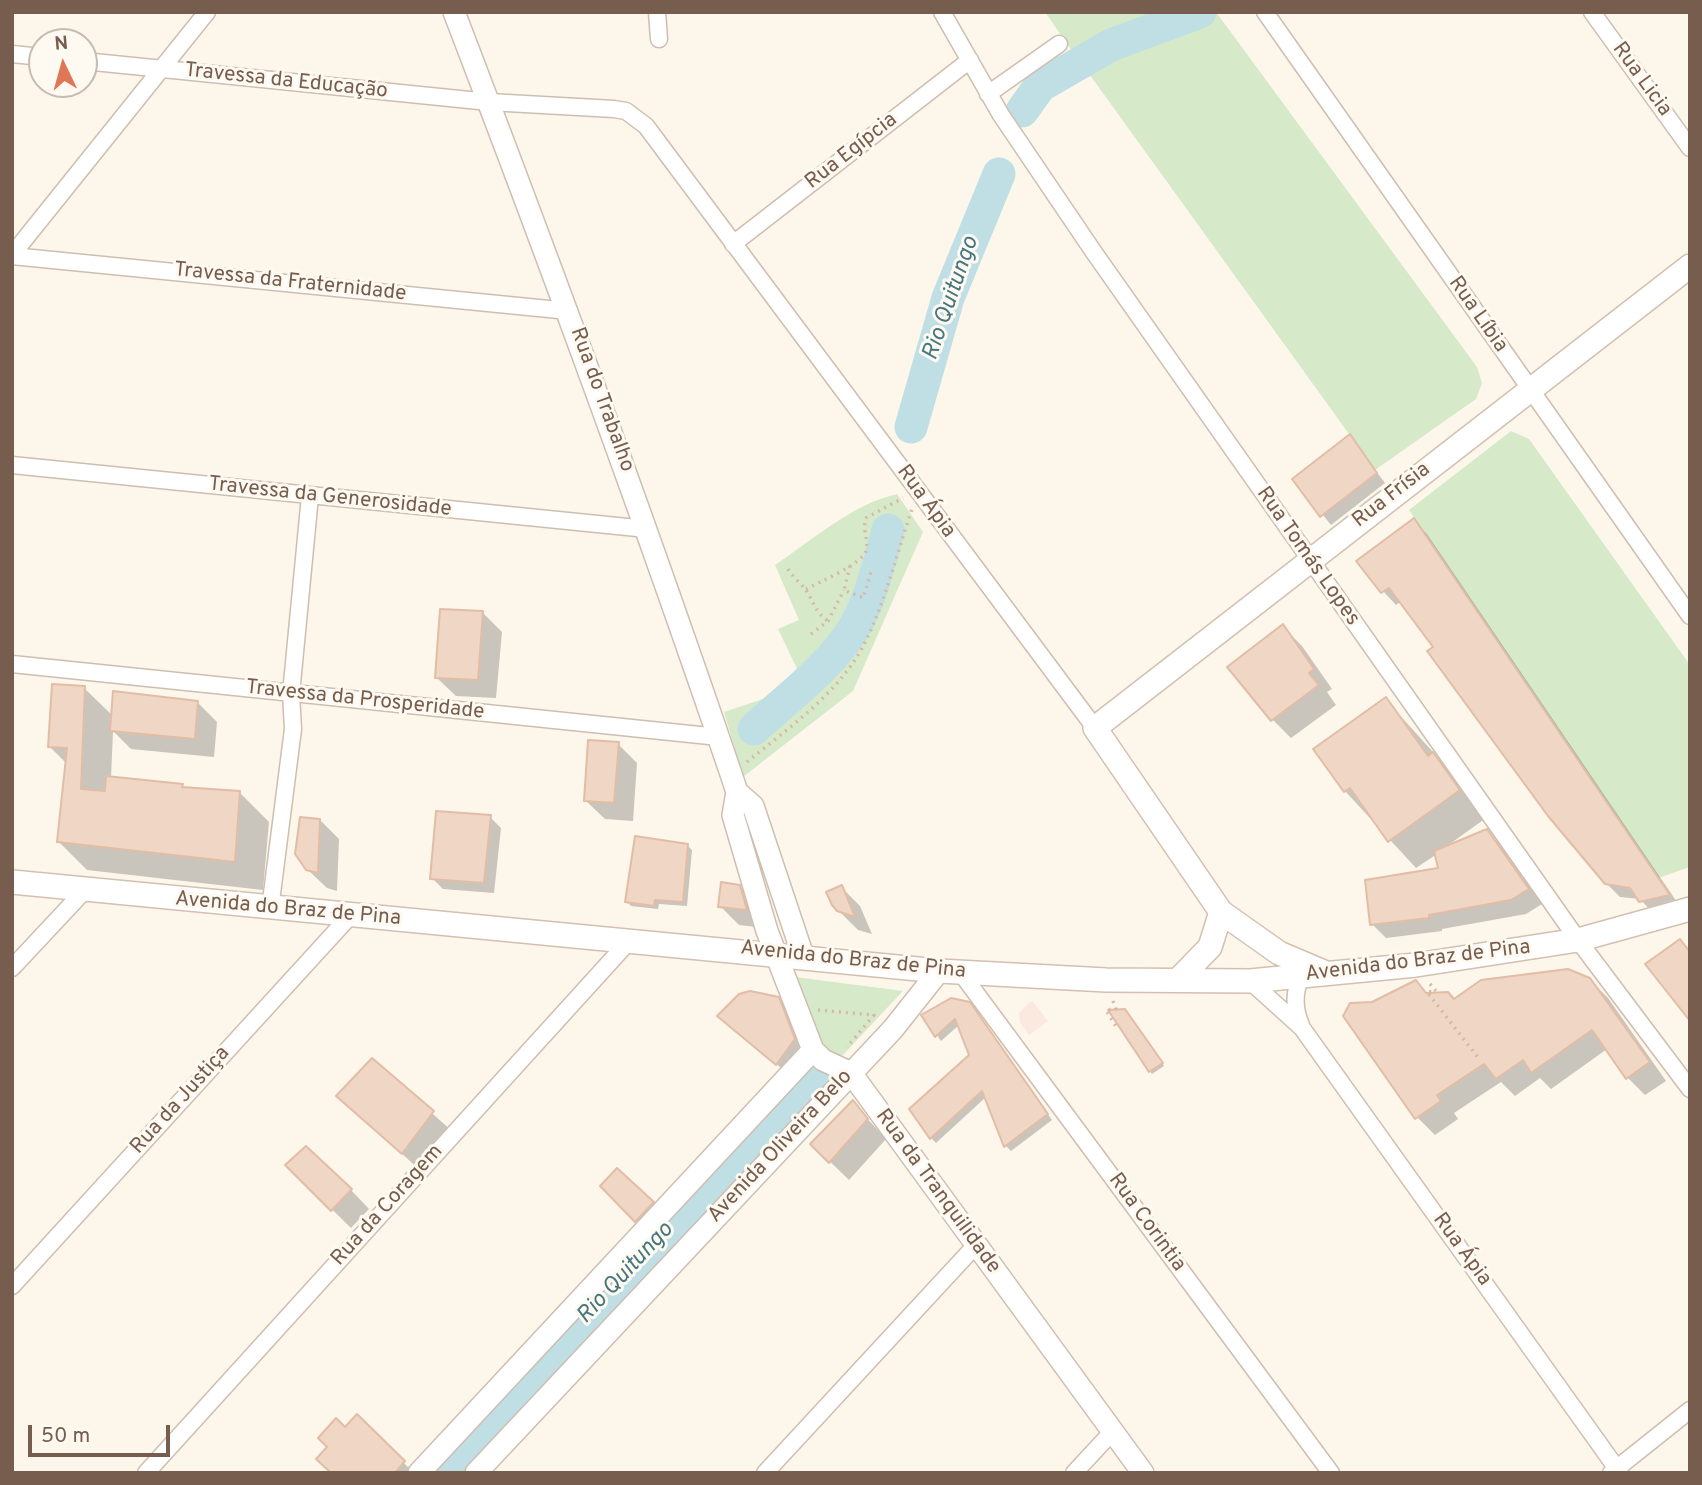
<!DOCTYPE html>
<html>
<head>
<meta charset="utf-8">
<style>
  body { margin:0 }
  #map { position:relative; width:1702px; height:1485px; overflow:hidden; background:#fcf6eb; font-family:Overpass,sans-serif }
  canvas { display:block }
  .frame { position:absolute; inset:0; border:14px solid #765d4e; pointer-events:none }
  .north { position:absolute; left:28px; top:28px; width:70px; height:70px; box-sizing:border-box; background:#fef9f1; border:2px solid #c8bbb0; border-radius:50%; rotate:355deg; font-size:19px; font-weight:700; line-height:28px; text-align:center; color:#765d4e }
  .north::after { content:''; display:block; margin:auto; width:24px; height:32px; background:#df7756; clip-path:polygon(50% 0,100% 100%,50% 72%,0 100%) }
  .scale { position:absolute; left:28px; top:1425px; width:142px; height:32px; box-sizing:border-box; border:4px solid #765d4e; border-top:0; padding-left:9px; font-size:21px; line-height:24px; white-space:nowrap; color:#765d4e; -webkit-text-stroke:5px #fef9f1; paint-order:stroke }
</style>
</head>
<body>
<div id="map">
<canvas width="1702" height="1485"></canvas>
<div class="frame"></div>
<div class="north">N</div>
<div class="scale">50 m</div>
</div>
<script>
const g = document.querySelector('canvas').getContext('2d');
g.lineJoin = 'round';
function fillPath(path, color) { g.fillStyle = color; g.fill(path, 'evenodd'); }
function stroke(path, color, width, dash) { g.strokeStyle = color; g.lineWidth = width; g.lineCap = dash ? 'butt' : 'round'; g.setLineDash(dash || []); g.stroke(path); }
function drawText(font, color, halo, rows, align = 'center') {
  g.font = font + ' Overpass,sans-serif'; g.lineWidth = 6; g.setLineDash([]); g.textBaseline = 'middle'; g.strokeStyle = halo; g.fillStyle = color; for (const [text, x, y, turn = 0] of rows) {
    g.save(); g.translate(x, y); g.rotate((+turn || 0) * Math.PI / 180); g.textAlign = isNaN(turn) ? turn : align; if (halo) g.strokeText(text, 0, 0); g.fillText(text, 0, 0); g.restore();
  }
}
fillPath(new Path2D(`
  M 1030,1002 L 1033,1002 L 1048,1021 L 1029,1035 L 1020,1022 L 1019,1013 Z`), '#fbe8df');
fillPath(new Path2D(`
  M 1045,12 L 1159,12 L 1116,29 L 1074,54 Z
  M 1216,12 L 1477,367 L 1482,383 L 1476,399 L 1375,470 L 1087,71 Z
  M 1511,431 L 1529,439 L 1690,665 L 1690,867 L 1658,878 L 1409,510 Z
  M 897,494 L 923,532 L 853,691 L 743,777 L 724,712 L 784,692 L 801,677 L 778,629 L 799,620 L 775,565 C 812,540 853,504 897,494 Z
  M 795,977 L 903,991 L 843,1055 L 834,1055 L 813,1033 L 811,1013 Z`), '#d6eac9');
fillPath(new Path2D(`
  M 1350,437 L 1385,483 L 1331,525 L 1294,479 Z
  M 1414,521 L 1427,534 L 1681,908 L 1654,914 L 1640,899 L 1620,897 L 1606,883 L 1401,601 L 1396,605 L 1383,591 Z
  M 483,613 L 502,632 L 496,698 L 456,696 L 437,678 Z
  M 1283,627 L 1302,646 L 1332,689 L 1327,692 L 1336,705 L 1291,738 L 1272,719 Z
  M 84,688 L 113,716 L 198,703 L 217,722 L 214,757 L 131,749 L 113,731 L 111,778 L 182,786 L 185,789 L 240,793 L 269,822 L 263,890 L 87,870 L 58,841 L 67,764 L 50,747 Z
  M 1386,700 L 1460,782 L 1486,818 L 1447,846 L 1486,831 L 1501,845 L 1542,904 L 1526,914 L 1442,929 L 1442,931 L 1386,938 L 1372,924 L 1441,870 L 1437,854 L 1416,868 L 1345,791 L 1315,749 Z
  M 618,744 L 637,763 L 633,821 L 605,819 L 586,801 Z
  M 490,817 L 501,828 L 494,893 L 443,889 L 432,878 Z
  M 320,820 L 339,839 L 337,891 L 327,888 L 307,869 Z
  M 688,846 L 692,850 L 687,906 L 659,904 L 658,909 L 631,906 L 627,902 Z
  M 739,886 L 758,906 L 765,928 L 739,925 L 720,906 Z
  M 841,887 L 860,906 L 872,934 L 858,930 L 838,910 Z
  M 1589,979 L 1608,998 L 1666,1081 L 1645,1095 L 1628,1078 L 1607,1049 L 1551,1089 L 1540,1078 L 1515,1096 L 1501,1082 L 1454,1113 L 1458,1119 L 1435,1135 L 1417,1117 L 1372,1003 L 1416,982 L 1428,995 L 1454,1001 Z
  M 778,999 L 787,1008 L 803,1049 L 786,1072 L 729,1025 Z
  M 944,1001 L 962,1001 L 975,1010 L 1052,1120 L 1011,1151 L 1006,1146 L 986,1097 L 936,1143 L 931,1138 L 971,1055 L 959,1025 L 941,1041 L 923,1016 Z
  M 1128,1014 L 1164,1066 L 1152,1074 L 1150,1071 Z
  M 372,1060 L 452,1131 L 421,1171 L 358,1114 Z
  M 853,1103 L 886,1139 L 849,1180 L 812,1144 Z
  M 288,1166 L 351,1190 L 369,1209 L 351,1228 Z
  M 617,1171 L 658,1209 L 642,1226 L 603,1186 Z
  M 357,1417 L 414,1473 L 333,1473 L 345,1429 Z`), '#0003');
stroke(new Path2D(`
  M 1022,111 L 1040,86 L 1111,45 L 1200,12
  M 911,427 L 948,298 L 999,174
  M 754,729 C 787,698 832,666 855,626 C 872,596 879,563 888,530
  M 440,1473 L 813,1075`), '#bfdfe5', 33);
const building = new Path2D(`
  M 1350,434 L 1377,473 L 1320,517 L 1292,479 Z
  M 1414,518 L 1595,785 L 1670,895 L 1639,902 L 1630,888 L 1605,884 L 1548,816 L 1427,651 L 1433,647 L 1389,588 L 1381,593 L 1356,561 Z
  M 440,609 L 483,611 L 478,680 L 435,678 Z
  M 1283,624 L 1314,669 L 1309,673 L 1319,685 L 1271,721 L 1227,667 Z
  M 52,684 L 85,686 L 81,789 L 105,791 L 106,776 L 183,784 L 182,787 L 240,791 L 235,862 L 57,842 L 67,748 L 48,747 Z
  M 113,691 L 198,701 L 195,739 L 110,731 Z
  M 1386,697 L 1428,756 L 1433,752 L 1460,790 L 1388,842 L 1350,788 L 1344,792 L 1313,749 Z
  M 588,740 L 619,742 L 614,803 L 584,801 Z
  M 436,811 L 491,815 L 484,883 L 430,879 Z
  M 300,817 L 320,819 L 318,873 L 306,870 L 295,854 Z
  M 1487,829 L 1529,889 L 1511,900 L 1429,915 L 1429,918 L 1370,925 L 1365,880 L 1438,868 L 1434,851 Z
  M 635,836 L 688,844 L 683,902 L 655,900 L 654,906 L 625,902 Z
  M 721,882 L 740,885 L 747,910 L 718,907 Z
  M 842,885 L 855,917 L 837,911 L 832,905 L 826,892 Z
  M 1680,939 L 1690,952 L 1690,1021 L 1645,964 Z
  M 1568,969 L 1590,978 L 1650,1062 L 1626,1079 L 1592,1030 L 1531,1073 L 1523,1060 L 1496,1079 L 1484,1064 L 1437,1095 L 1441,1101 L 1415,1119 L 1343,1016 L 1350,1003 L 1372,1002 L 1416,980 L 1426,993 L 1448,992 L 1454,999 L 1481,980 Z
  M 750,991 L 779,997 L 795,1039 L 776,1065 L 717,1016 L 739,994 Z
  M 951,998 L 970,1002 L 1048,1114 L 1004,1147 L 982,1091 L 930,1139 L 909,1109 L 969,1055 L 955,1019 L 935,1037 L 921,1015 Z
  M 1125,1009 L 1163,1063 L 1149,1072 L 1108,1010 Z
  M 372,1058 L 434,1111 L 402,1154 L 336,1096 Z
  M 853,1100 L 868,1119 L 829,1163 L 810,1144 Z
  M 306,1146 L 352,1189 L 331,1211 L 285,1165 Z
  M 617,1168 L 654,1202 L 635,1222 L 600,1186 Z
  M 357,1414 L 405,1461 L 395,1473 L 331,1473 L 316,1459 L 327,1447 L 318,1438 L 336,1418 L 345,1427 Z`);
fillPath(building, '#f0d6c4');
stroke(building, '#e2bda5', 2);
const minor = new Path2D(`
  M 657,12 L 659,39
  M 942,12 L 1001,115 L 1093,251 L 1578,940 L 1690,1089
  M 1265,12 L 1690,616
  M 1592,12 L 1690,148
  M 12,54 L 42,57
  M 84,61 L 489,102 L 614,109 L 626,111 L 646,126 L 1095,728
  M 988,94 L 1059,44
  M 733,244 L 970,60
  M 12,255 L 207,12
  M 12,256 L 569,311
  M 12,465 L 647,529
  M 12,664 L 719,737
  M 270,909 L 293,729 L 291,694 L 310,496
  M 12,968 L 85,890
  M 961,973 L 1331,1473
  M 1301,977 C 1293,994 1294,1009 1301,1025
  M 1250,981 L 1302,1028 L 1620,1473
  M 12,1286 L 349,917
  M 146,1473 L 630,940
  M 765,1473 L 975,1246
  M 1074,1473 L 1113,1431
  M 1611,1473 L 1690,1410`);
const tertiary = new Path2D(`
  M 454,12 C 551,265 644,518 731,774 L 737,792 L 733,815 L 767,931 L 813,1050 L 823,1060 L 851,1073 L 1143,1473
  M 737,792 L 753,806 L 803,956
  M 419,1473 L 813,1050
  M 476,1473 L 893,1029 L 939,971`);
const secondary = new Path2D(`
  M 12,882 L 939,971 L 1106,980 L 1250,981 L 1416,965 L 1578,940 L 1690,909
  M 1326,973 L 1279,953 L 1221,912 L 1095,728 L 1690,266
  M 1178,980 L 1210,947 L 1221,912`);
stroke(minor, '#cebeb0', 19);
stroke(tertiary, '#cebeb0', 24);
stroke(secondary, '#d3c0b0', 26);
stroke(new Path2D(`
  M 850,566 L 844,590 L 863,598 L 871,572
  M 788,569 C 793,577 801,584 806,590 C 813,601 816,613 828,621
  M 806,589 C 819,582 861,565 866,551 C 869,540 862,530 866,518 L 903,498
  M 811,634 L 828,621 L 844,590
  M 747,762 C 787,729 834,697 861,650 C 884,607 896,556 912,509
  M 1430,984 L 1436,991 L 1427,992 L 1480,1060
  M 1113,1001 L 1116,1009 L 1106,1010 L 1117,1028
  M 818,1010 L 874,1015 L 847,1047`), '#d6b9a6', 3.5, [2, 5]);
stroke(minor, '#fff', 16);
stroke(tertiary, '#fff', 21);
stroke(secondary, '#fff', 23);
drawText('21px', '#765d4e', '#fef9f1', [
  ["Rua Licia",1641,80,54],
  ["Travessa da Educação",286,82,6],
  ["Rua Egípcia",852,152,-38],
  ["Travessa da Fraternidade",290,283,6],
  ["Rua Líbia",1477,315,55],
  ["Rua do Trabalho",601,400,70],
  ["Rua Frísia",1392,496,-38],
  ["Travessa da Generosidade",330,498,6],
  ["Rua Ápia",925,502,54],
  ["Rua Tomás Lopes",1307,557,55],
  ["Travessa da Prosperidade",365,701,6],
  ["Avenida do Braz de Pina",288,910,5],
  ["Avenida do Braz de Pina",853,961,6],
  ["Avenida do Braz de Pina",1418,962,-7],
  ["Rua da Justiça",181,1101,-48],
  ["Avenida Oliveira Belo",781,1147,-47],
  ["Rua da Tranquilidade",937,1192,54],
  ["Rua da Coragem",388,1206,-48],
  ["Rua Corintia",1146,1223,54],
  ["Rua Ápia",1461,1250,54]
]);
drawText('italic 23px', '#457781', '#fef9f1', [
  ["Rio Quitungo",952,299,-71],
  ["Rio Quitungo",626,1274,-47]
]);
</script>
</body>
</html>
